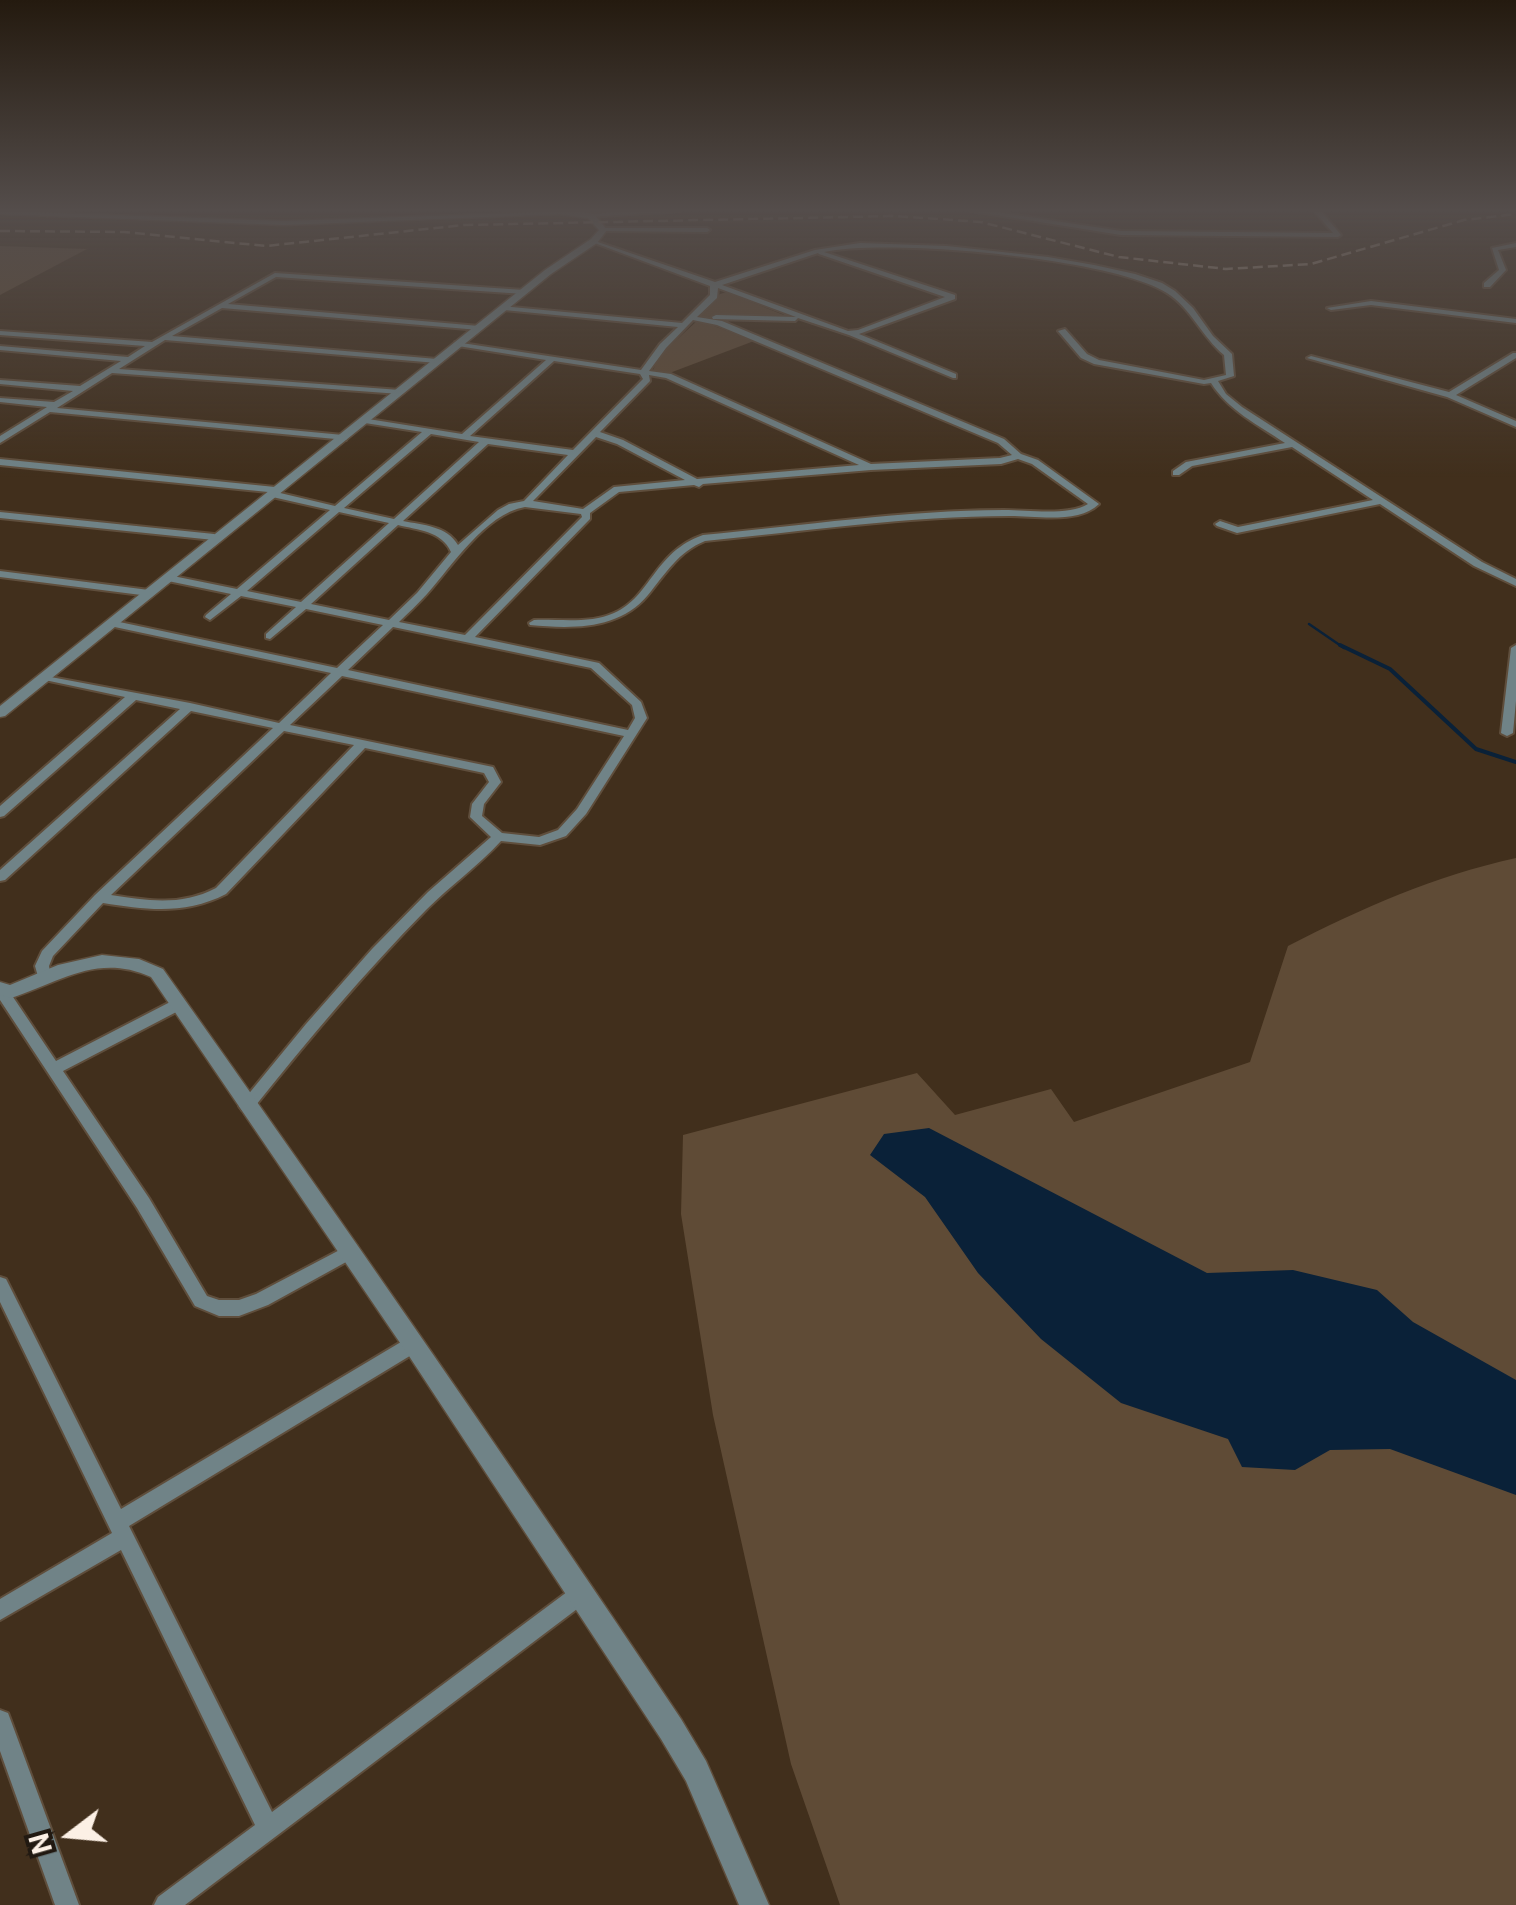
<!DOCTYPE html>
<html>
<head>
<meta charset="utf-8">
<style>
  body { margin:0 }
  #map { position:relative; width:1516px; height:1905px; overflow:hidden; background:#412f1c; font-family:Roboto,sans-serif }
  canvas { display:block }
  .north { position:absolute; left:20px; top:1785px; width:100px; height:100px; -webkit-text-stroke:8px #211911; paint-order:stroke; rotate:254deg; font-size:28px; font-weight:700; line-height:40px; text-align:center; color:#fcf0e5 }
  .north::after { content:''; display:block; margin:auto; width:35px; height:45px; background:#fcf0e5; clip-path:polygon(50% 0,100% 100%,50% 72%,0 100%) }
</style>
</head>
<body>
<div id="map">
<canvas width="1516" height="1905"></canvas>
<div class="north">N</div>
</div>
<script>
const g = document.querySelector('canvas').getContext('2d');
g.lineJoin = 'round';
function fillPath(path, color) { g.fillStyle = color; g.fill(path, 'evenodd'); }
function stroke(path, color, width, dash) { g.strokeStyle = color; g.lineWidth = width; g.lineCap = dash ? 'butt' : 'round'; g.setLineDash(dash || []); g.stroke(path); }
fillPath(new Path2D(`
  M 0,246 L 87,249 L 0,295 Z
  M 727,292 L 791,318 L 698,317 L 720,294 Z
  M 698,320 L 754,341 L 667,374 L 653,370 L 660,355 Z
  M 1516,858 L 1516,1905 L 840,1905 L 791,1764 L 713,1415 L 681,1214 L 683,1135 L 917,1073 L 955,1115 L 1051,1089 L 1074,1122 L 1250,1062 L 1288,946 C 1362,908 1434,876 1516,858 Z`), '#5f4b36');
fillPath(new Path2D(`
  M 929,1128 L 1207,1273 L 1293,1270 L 1377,1290 L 1413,1322 L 1516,1380 L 1516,1495 L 1390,1449 L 1330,1450 L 1295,1470 L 1242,1467 L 1228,1439 L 1121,1403 L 1041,1339 L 978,1273 L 925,1197 L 870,1155 L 884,1134 Z`), '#0a2138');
stroke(new Path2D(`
  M 1309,624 L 1344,648`), '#0a2138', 2.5);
stroke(new Path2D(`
  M 1340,645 L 1390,669 L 1476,749 L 1516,762`), '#0a2138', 4);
const minor = new Path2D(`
  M 624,211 L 681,211 L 588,217 L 585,215 Z
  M 971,211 L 990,211 L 1121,231 L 1333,233 L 1314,211 L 1321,211 L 1341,235 L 1338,237 L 1121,235 Z
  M 603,228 L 707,228 L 710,230 L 707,232 L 601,231 Z
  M 592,240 L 715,282 L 815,250 L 860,243 L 947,246 L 1048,257 L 1094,265 L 1135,274 L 1162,283 L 1175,291 L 1193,308 L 1213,336 L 1232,354 L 1234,376 L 1218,381 L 1226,394 L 1242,407 L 1482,562 L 1516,579 L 1516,586 L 1474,566 L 1380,504 L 1237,533 L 1217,526 L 1215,524 L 1220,521 L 1238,527 L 1373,500 L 1292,447 L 1192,466 L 1179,475 L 1173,475 L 1173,471 L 1186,462 L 1285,443 C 1258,425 1228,410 1211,383 L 1204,384 L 1094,364 L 1081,358 L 1058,331 L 1065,329 L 1087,354 L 1099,360 L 1204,380 L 1226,375 L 1224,355 C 1202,337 1191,308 1167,293 C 1113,258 888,238 824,252 L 955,295 L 955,299 L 859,334 L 956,374 L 956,378 L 953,378 L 849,335 L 798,318 L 795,321 L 713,319 L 712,317 L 716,315 L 796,317 L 718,288 L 717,298 L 697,317 L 722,321 L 1004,439 L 1021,454 L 1038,460 L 1099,504 C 1079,524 1036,516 1010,516 C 909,516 806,531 705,541 C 678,552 666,573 648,595 C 619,630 572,629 530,625 L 529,623 L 534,620 C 559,619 590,624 614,613 C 651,597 654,552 703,535 C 801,526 906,510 1004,510 C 1028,510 1069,516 1088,504 L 1032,464 L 1018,459 L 1001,464 L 871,470 L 703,484 L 699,487 L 694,485 L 619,492 L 590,513 L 590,519 L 475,637 L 599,663 L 641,702 L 647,718 L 586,814 L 566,836 L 540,845 L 501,841 C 478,866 450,886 426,910 C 364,973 307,1041 252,1110 L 247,1112 L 242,1110 L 239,1106 L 242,1102 L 306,1024 L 372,949 L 428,892 L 491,837 L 470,817 L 472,804 L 489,782 L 484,773 L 365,748 L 226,894 C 185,915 147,910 103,903 L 53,956 L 49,966 L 51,977 L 49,980 L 39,980 L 35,966 L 42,951 L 95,895 L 273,728 L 191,711 L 5,880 L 0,881 L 0,870 L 180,709 L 136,700 L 4,816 L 0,817 L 0,806 L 125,697 L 40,679 L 40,675 L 190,703 L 279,723 L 331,673 L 110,626 L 105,623 L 110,620 L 337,668 L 383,625 L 306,609 L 270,639 L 266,638 L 266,634 L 296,607 L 241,596 L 210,620 L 205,617 L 206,615 L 231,594 L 168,581 L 163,578 L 168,575 L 237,589 L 330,510 L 268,496 L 268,492 L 0,465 L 0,459 L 275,487 L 280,490 L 276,492 L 335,506 L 422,432 L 365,423 L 362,422 L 362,418 L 462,434 L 546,360 L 458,346 L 455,346 L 455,342 L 641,370 L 660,344 L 678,327 L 504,310 L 501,310 L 501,306 L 682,323 L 710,295 L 710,286 L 592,242 ZM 818,253 L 819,254 L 945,297 L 858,330 L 848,331 L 722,285 ZM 693,320 L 717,325 L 998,443 L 1012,455 L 1000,458 L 871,464 L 671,374 L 649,371 L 666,348 ZM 554,361 L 640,374 L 643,379 L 573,450 L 470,436 ZM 649,375 L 666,378 L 859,465 L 697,479 L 623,440 L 600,432 L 650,381 ZM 431,434 L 479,442 L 394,519 L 344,508 ZM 596,437 L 617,444 L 685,480 L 614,487 L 583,509 L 533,501 ZM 488,444 L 568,455 L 524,501 L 509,504 L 498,510 L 458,545 C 447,526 423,525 403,521 ZM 525,507 L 581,514 L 582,517 L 465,635 L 399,622 C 408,613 418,604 427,594 C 452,566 485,514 525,507 ZM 339,512 L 389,523 L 301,602 L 247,591 ZM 398,525 C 418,530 442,531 451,552 L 417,593 L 389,620 L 311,604 ZM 393,627 L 591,668 L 632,705 L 635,718 L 628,730 L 348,670 ZM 342,676 L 624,736 L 577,809 L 558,830 L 539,837 L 502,833 L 482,816 L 484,804 L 501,782 L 493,767 L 290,725 ZM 284,731 L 354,745 L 216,888 C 182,906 148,901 111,895 Z
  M 1516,243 L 1516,247 L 1498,250 L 1506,270 L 1490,287 L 1484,287 L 1484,283 L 1499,270 L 1492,248 Z
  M 275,273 L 524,290 L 528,292 L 524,294 L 276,277 L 228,304 L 479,326 L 483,328 L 479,330 L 222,308 L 172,336 L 437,359 L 441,361 L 437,363 L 165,340 L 119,369 L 400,390 L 404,392 L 400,394 L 112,373 L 57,408 L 343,435 L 347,438 L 346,440 L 50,412 L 0,443 L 0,436 L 47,407 L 0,402 L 0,398 L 54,402 L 73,391 L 0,384 L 0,380 L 80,386 L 121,361 L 0,350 L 0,346 L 128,357 L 145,346 L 0,335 L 0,331 L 152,342 Z
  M 1371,301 L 1516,319 L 1516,323 L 1371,305 L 1331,310 L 1327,308 Z
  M 1513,353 L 1516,353 L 1516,358 L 1456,395 L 1516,421 L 1516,427 L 1447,397 L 1307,358 L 1311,356 L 1449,392 Z
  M 0,512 L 214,534 L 219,537 L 214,540 L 0,518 Z
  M 0,571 L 149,590 L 154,593 L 149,596 L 0,577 Z
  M 1516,645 L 1516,701 L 1513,733 L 1507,736 L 1501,733 L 1511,648 Z
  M 4,990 L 9,991 L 56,1061 L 174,1000 L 184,1000 L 186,1004 L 184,1008 L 63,1071 L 149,1198 L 207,1296 L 219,1300 L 239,1300 L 256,1294 L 351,1244 L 357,1246 L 359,1251 L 357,1256 L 268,1305 L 239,1316 L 219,1316 L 195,1306 L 137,1208 L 0,1000 L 0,991 Z
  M 0,1277 L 6,1279 L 121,1509 L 406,1339 L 412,1337 L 418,1339 L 421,1345 L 418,1351 L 129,1526 L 272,1812 L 575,1586 L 582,1583 L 589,1586 L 592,1593 L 589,1600 L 185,1905 L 154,1905 L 158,1897 L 255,1825 L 121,1550 L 0,1620 L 0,1599 L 112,1533 L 0,1302 Z
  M 0,1710 L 8,1713 L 11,1721 L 79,1905 L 55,1905 L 0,1751 Z`);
const tertiary = new Path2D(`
  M 0,211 L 284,221 L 575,211 L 594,214 L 607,230 L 597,243 L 551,274 L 5,716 L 0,717 L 0,706 L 545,270 L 591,239 L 599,230 L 588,218 L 560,214 L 284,225 L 0,214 Z
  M 102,955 L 139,959 L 163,969 C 339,1217 512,1466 681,1719 L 706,1761 L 769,1905 L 739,1905 L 686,1781 L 661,1739 L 409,1356 L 151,977 C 97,953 61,982 11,998 L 0,995 L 0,982 L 10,985 L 58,965 Z`);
stroke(minor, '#5f4e3c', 4);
stroke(tertiary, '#5f4e3c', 3);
fillPath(minor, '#708387');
fillPath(tertiary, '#708387');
stroke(new Path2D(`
  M 0,231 L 124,232 L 266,246 L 464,225 L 895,216 L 981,222 L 1119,257 L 1226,269 L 1311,264 L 1464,220 L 1516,214`), '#9d8e7f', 2.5, [10, 5]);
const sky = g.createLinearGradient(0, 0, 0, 478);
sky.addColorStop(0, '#241a0f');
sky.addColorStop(0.44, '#544d4b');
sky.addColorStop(1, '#544d4b00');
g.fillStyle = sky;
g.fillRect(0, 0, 1516, 478);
</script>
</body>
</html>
